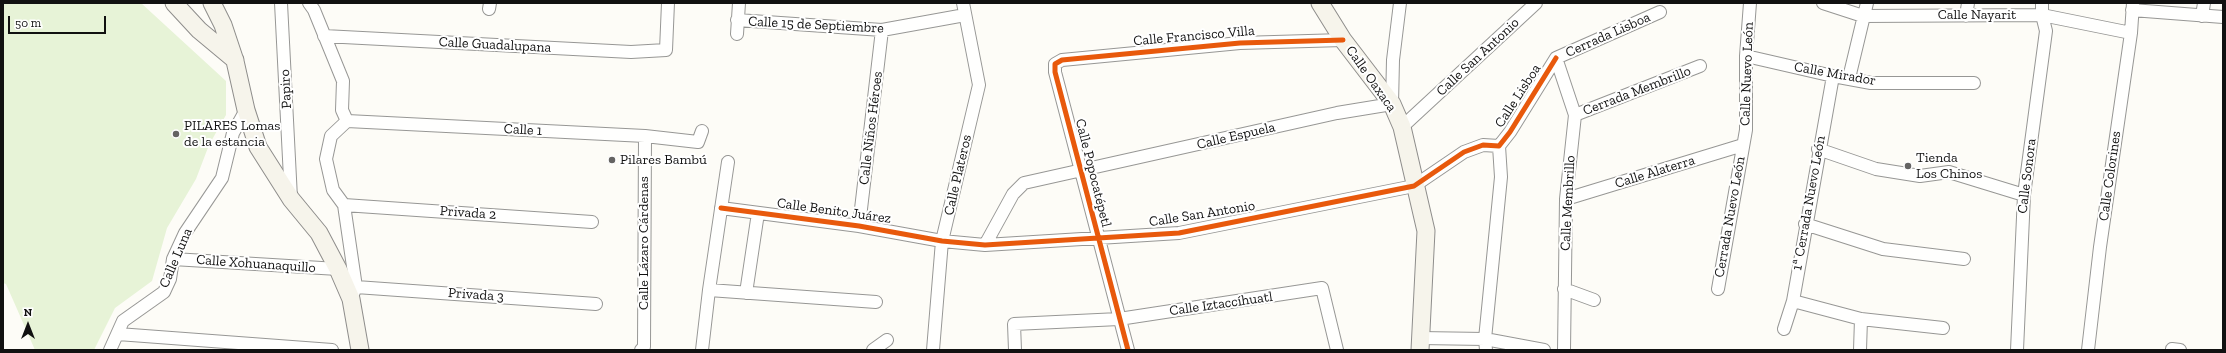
<!DOCTYPE html>
<html>
<head>
<meta charset="utf-8">
<style>
  body { margin:0 }
  #map { position:relative; width:2226px; height:353px; overflow:hidden; background:#fdfcf7; font-family:"Zilla Slab",serif }
  canvas { display:block }
  .frame { position:absolute; inset:0; border:4px solid #111; pointer-events:none }
  .north { position:absolute; left:8px; top:305px; width:40px; height:40px; -webkit-text-stroke:3px #fff; paint-order:stroke; rotate:0deg; font-size:11px; font-weight:700; line-height:16px; text-align:center; color:#111 }
  .north::after { content:''; display:block; margin:auto; width:14px; height:18px; background:#111; clip-path:polygon(50% 0,100% 100%,50% 72%,0 100%) }
  .scale { position:absolute; left:8px; top:16px; width:98px; height:18px; box-sizing:border-box; border:2px solid #111; border-top:0; padding-left:5px; font-size:12px; line-height:14px; white-space:nowrap; color:#111; -webkit-text-stroke:3px #fff; paint-order:stroke }
</style>
</head>
<body>
<div id="map">
<canvas width="2226" height="353"></canvas>
<div class="frame"></div>
<div class="north">N</div>
<div class="scale">50 m</div>
</div>
<script>
const g = document.querySelector('canvas').getContext('2d');
g.lineJoin = 'round';
function fillPath(path, color) { g.fillStyle = color; g.fill(path, 'evenodd'); }
function stroke(path, color, width, dash) { g.strokeStyle = color; g.lineWidth = width; g.lineCap = dash ? 'butt' : 'round'; g.setLineDash(dash || []); g.stroke(path); }
function drawText(font, color, halo, rows, align = 'center') {
  g.font = font + ' "Zilla Slab",serif'; g.lineWidth = 4; g.setLineDash([]); g.textBaseline = 'middle'; g.strokeStyle = halo; g.fillStyle = color; for (const [text, x, y, turn = 0] of rows) {
    g.save(); g.translate(x, y); g.rotate((+turn || 0) * Math.PI / 180); g.textAlign = isNaN(turn) ? turn : align; if (halo) g.strokeText(text, 0, 0); g.fillText(text, 0, 0); g.restore();
  }
}
fillPath(new Path2D(`
  M 3,3 L 141,3 L 226,81 L 226,115 L 209,145 L 196,179 L 167,228 L 152,281 L 115,308 L 94,350 L 35,350 L 6,284 L 3,283 Z`), '#e7f3d7');
const street = new Path2D(`
  M 281,3 L 291,198
  M 309,3 L 314,10 L 343,81 L 342,110 L 347,121 L 331,136 L 326,159 L 333,190 L 344,205 L 356,287 L 351,299
  M 1823,3 L 1863,16 L 2042,15 L 2131,33
  M 489,9 L 490,3
  M 2132,10 L 2223,17
  M 1966,16 L 1968,3
  M 2202,16 L 2204,3
  M 737,20 L 882,30 L 965,15
  M 737,34 L 739,3
  M 324,36 L 631,52 L 666,50 L 668,3
  M 1746,56 L 1833,76 L 1871,83 L 1974,83
  M 1556,58 L 1575,115 L 1566,199 L 1564,350
  M 1556,58 L 1660,12
  M 1849,78 L 1867,3
  M 1575,115 L 1700,66
  M 347,121 L 645,136 L 698,142 L 702,131
  M 1402,127 L 1536,3
  M 1818,149 L 1876,169 L 1920,176 L 1949,172 L 2024,195
  M 1566,199 L 1743,145
  M 344,205 L 592,222
  M 721,208 L 859,226 L 942,241 L 985,245 L 1179,233 L 1414,186 L 1464,152 L 1483,145 L 1499,146 L 1510,132 L 1556,58
  M 1805,224 L 1883,249 L 1964,259
  M 859,226 L 882,30
  M 985,245 L 1013,194 L 1024,183 L 1337,113 L 1392,104 L 1393,60 L 1400,3
  M 173,259 L 338,269
  M 356,287 L 596,304
  M 1564,289 L 1594,300
  M 1718,289 L 1746,130 L 1746,56 L 1750,3
  M 709,290 L 876,302
  M 746,293 L 758,213
  M 1793,301 L 1861,319 L 1943,328
  M 1784,329 L 1793,301 L 1833,76
  M 118,334 L 332,350
  M 1420,338 L 1485,339 L 1544,350
  M 2172,349 L 2180,350
  M 110,350 L 123,321 L 164,292 L 170,279 L 173,259 L 185,233 L 222,178 L 233,133 L 246,110
  M 641,350 L 644,347 L 645,136
  M 702,350 L 709,290 L 728,162
  M 873,350 L 887,340
  M 933,350 L 942,241 L 979,85 L 963,3
  M 1015,350 L 1014,324 L 1119,319 L 1322,288 L 1337,350
  M 1128,350 L 1055,72 L 1055,64 L 1062,60 L 1240,43 L 1343,40
  M 1486,350 L 1485,339 L 1501,177 L 1499,146
  M 1860,350 L 1861,319
  M 2017,350 L 2024,195 L 2046,31 L 2042,15 L 2042,3
  M 2088,350 L 2100,247 L 2131,33 L 2133,3`);
const secondary = new Path2D(`
  M 174,3 L 199,30 L 235,60
  M 212,3 L 223,25 L 235,61 L 246,110 L 258,147 L 291,199 L 319,233 L 338,269 L 351,299 L 360,350
  M 1320,3 L 1343,40 L 1392,104 L 1402,127 L 1426,231 L 1420,350`);
stroke(street, '#979795', 14);
stroke(secondary, '#8e8d8b', 19);
stroke(street, '#fffffe', 12);
stroke(secondary, '#f6f4eb', 17);
stroke(new Path2D(`
  M 721,208 L 859,226 L 942,241 L 985,245 L 1179,233 L 1414,186 L 1464,152 L 1483,145 L 1499,146 L 1510,132 L 1556,58
  M 1128,350 L 1055,72 L 1055,64 L 1062,60 L 1240,43 L 1343,40`), '#e8590c', 5);
for (const [x, y, r, color] of [
  [176,134,4,"#646362"],
  [612,160,4,"#646362"],
  [1908,166,4,"#646362"]
]) { const dot = new Path2D(); dot.arc(x, y, r, 0, 2 * Math.PI); g.fillStyle = color; g.fill(dot); stroke(dot, '#fff', 1.5); }
drawText('14px', '#111', '#fff', [
  ["Calle Nayarit",1977,15],
  ["Calle 15 de Septiembre",816,25,3],
  ["Cerrada Lisboa",1608,35,-24],
  ["Calle Francisco Villa",1194,36,-5],
  ["Calle Guadalupana",495,45,3],
  ["Calle San Antonio",1478,57,-43],
  ["Calle Nuevo León",1747,74,-88],
  ["Calle Mirador",1835,74,10],
  ["Calle Oaxaca",1371,79,55],
  ["Papiro",286,89,-93],
  ["Cerrada Membrillo",1637,91,-21],
  ["Calle Lisboa",1518,96,-57],
  ["Calle Niños Héroes",871,128,-83],
  ["Calle 1",523,130,3],
  ["Calle Espuela",1236,136,-13],
  ["Calle Alaterra",1655,172,-17],
  ["Calle Popocatépetl",1093,173,76],
  ["Calle Plateros",958,175,-77],
  ["Calle Sonora",2027,176,-83],
  ["Calle Colorines",2110,176,-82],
  ["Calle Membrillo",1568,203,-87],
  ["1ª Cerrada Nuevo León",1809,203,-80],
  ["Calle Benito Juárez",834,211,8],
  ["Privada 2",468,213,4],
  ["Calle San Antonio",1202,214,-9],
  ["Cerrada Nuevo León",1730,217,-80],
  ["Calle Lázaro Cárdenas",644,243,-90],
  ["Calle Luna",176,258,-67],
  ["Calle Xohuanaquillo",256,264,4],
  ["Privada 3",476,295,4],
  ["Calle Iztaccíhuatl",1221,304,-8]
]);
drawText('14px', '#111', '#fff', [
  ["PILARES Lomas",184,126],
  ["de la estancia",184,142],
  ["Tienda",1916,158],
  ["Los Chinos",1916,174],
  ["Pilares Bambú",620,160]
], 'left');
</script>
</body>
</html>
